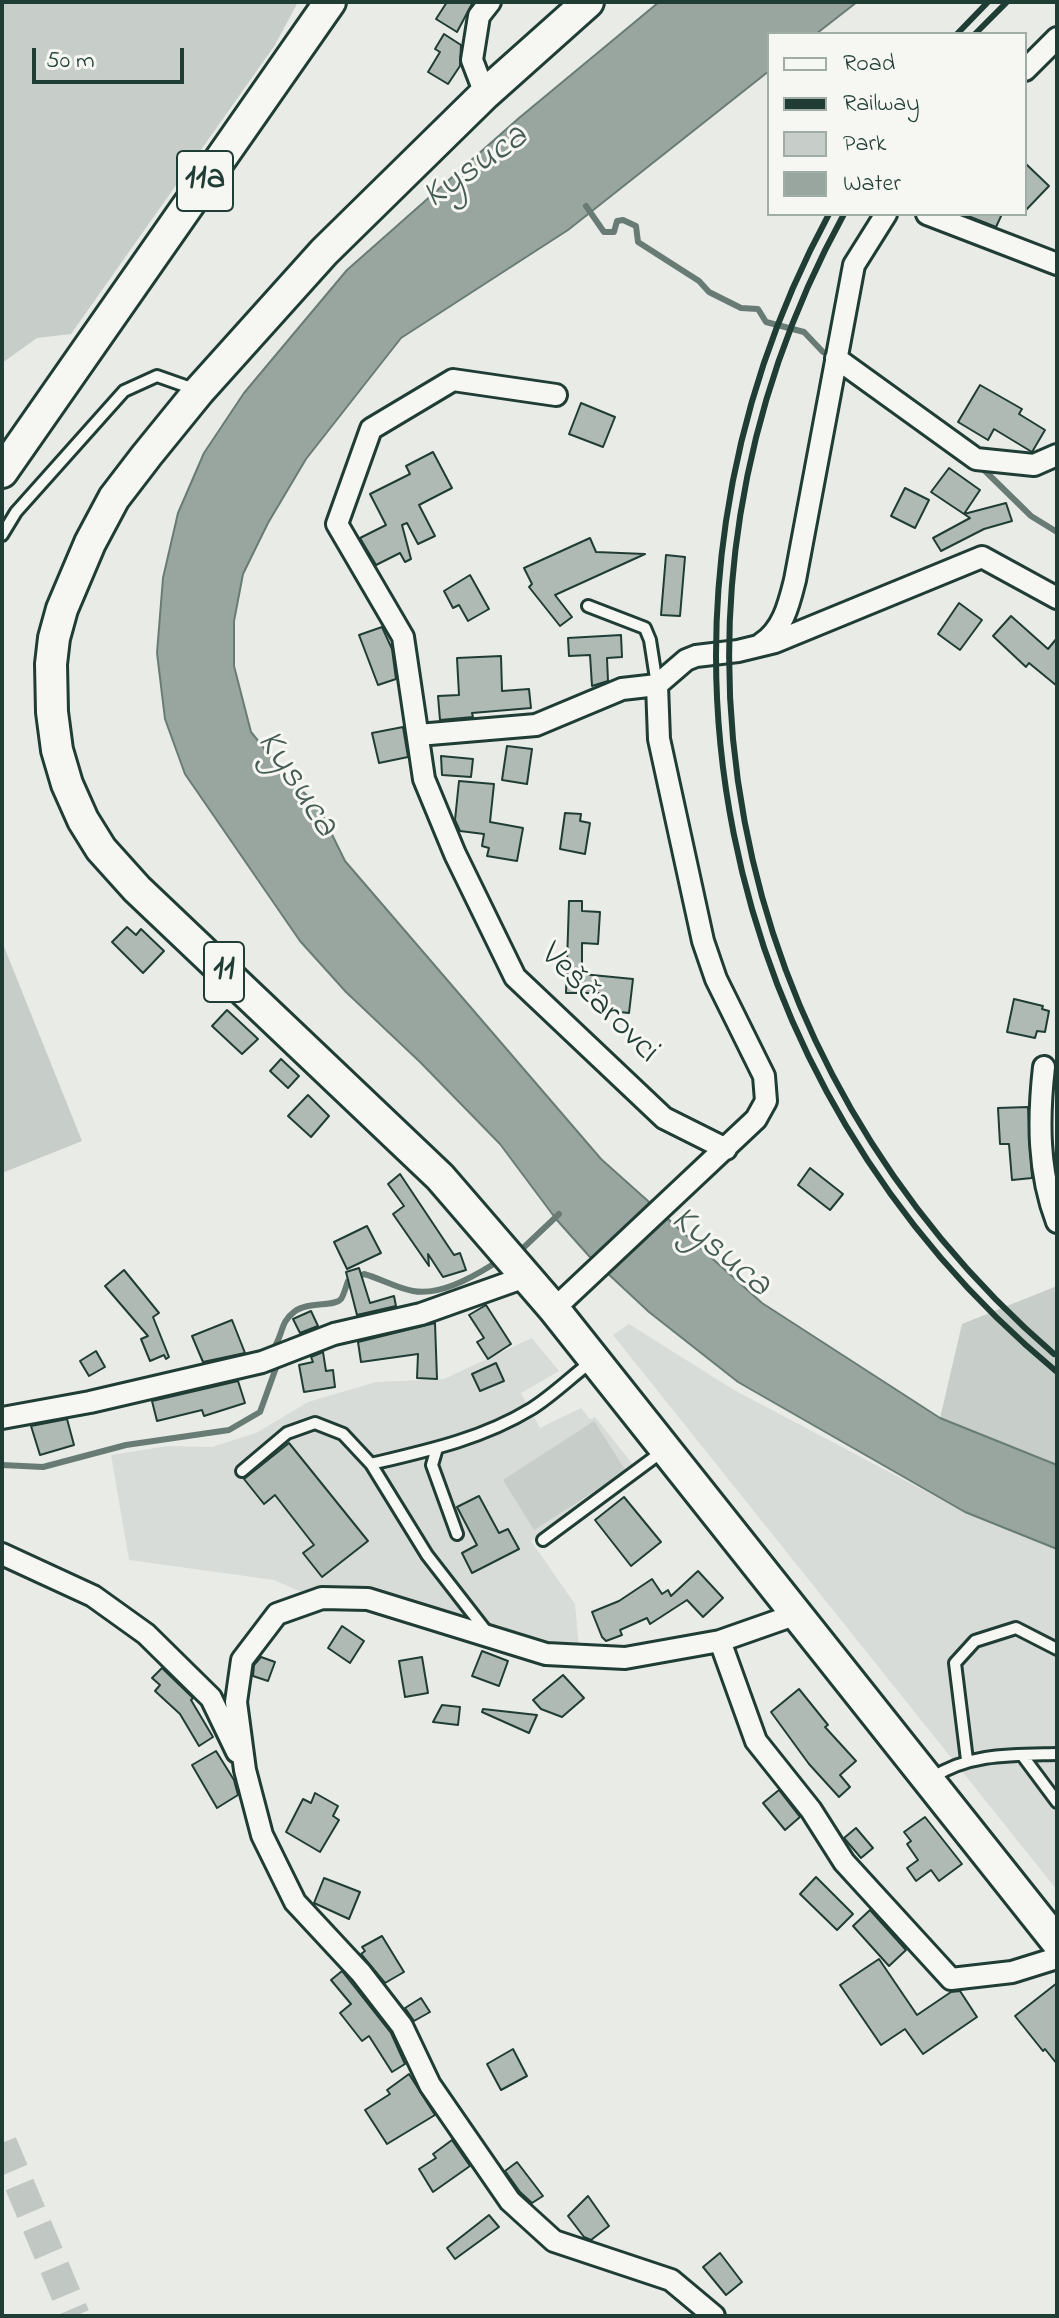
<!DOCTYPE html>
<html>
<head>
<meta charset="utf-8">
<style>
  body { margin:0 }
  #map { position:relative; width:1059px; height:2318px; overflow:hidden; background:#e9ebe7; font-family:"Indie Flower",sans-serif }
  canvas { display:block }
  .frame { position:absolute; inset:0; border:4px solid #1f3d34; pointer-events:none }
  .legend { position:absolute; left:767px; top:32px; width:260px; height:184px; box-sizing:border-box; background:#f6f6f2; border:2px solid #a0aca6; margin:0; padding:10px 14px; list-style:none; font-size:24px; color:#1f3d34 }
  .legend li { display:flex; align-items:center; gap:16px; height:40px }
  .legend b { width:40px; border:2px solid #a0aca6 }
  .scale { position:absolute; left:32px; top:48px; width:152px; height:36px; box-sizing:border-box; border:4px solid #1f3d34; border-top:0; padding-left:10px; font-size:24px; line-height:28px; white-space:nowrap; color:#1f3d34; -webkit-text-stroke:6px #f6f6f2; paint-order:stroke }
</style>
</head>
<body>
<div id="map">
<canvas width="1059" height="2318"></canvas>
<div class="frame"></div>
<ul class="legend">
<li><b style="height:10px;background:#f6f6f2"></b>Road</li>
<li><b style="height:10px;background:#1f3d34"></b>Railway</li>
<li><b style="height:22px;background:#c7cec9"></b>Park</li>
<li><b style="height:22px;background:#99a6a0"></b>Water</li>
</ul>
<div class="scale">50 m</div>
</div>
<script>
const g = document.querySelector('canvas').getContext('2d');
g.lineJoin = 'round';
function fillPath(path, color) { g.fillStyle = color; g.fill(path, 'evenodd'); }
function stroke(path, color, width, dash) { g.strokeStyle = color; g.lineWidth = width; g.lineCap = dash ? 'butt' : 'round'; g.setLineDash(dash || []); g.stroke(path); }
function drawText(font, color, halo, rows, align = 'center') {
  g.font = font + ' "Indie Flower",sans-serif'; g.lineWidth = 6; g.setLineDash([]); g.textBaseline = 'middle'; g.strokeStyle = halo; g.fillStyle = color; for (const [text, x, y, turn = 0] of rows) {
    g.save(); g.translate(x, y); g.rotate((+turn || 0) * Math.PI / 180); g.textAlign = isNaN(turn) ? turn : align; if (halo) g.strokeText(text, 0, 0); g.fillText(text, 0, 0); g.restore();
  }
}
fillPath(new Path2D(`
  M 629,1324 L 734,1390 L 965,1512 L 1057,1549 L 1057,1890 L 613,1335 Z
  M 532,1338 L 559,1371 L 521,1393 L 540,1428 L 581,1408 L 590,1419 L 595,1417 L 635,1467 L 531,1541 L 575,1604 L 579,1649 L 552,1647 L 440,1615 L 374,1588 L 345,1587 L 312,1592 L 299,1591 L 274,1580 L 129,1560 L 111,1455 L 168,1446 L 212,1447 L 256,1433 L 308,1402 L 376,1382 L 444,1379 Z`), '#d8dcd8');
fillPath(new Path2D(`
  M 2,2 L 298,2 L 275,45 L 71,334 L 37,338 L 2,363 Z
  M 3,944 L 82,1141 L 2,1173 L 2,945 Z
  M 1057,1286 L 1057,1465 L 940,1418 L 962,1324 Z
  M 594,1421 L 626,1471 L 534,1530 L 503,1480 Z`), '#c7cec9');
const water = new Path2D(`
  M 659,2 L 857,2 L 816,34 L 769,34 L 769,71 L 568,230 L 401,338 L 306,459 L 268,523 L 243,574 L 234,621 L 234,666 L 251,732 L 281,769 L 319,808 L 345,861 L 601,1159 L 762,1303 L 940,1418 L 1057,1465 L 1057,1549 L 965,1512 L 738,1382 L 649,1312 L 589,1256 L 556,1219 L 500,1144 L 420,1062 L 346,992 L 300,941 L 185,774 L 165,719 L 157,653 L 163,578 L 178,513 L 204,453 L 244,393 L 347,270 L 519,118 Z`);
fillPath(water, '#99a6a0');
stroke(water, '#687c75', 2);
stroke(new Path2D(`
  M 586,206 L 604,232 L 614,232 L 617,221 L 623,220 L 636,226 L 638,242 L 699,281 L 709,292 L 741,308 L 758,309 L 766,322 L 804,332 L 823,352
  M 978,464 L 1031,516 L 1057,532
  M 521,1250 L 559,1214
  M 273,1349 C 283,1336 280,1322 294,1312 C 307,1301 335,1307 341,1299 C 344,1295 346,1286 348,1281 L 364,1274 C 379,1278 399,1289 413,1291 C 439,1296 471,1278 492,1265
  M 2,1465 L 43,1467 L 126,1445 L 229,1430 L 260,1412 L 277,1365`), '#687c75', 6);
const building = new Path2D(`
  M 447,2 L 473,2 L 457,32 L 436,19 Z
  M 444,34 L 461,45 L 460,66 L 448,84 L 428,72 L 440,52 L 435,49 Z
  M 1025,163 L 1049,186 L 1025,211 Z
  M 963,214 L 1002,214 L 996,227 Z
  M 980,385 L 1022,409 L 1019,414 L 1045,430 L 1032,452 L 994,429 L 988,440 L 958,422 Z
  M 581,403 L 615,417 L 603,447 L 569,434 Z
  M 433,452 L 452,488 L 419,505 L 435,536 L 418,544 L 407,523 L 402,525 L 411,559 L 405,562 L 400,553 L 376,565 L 360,538 L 386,525 L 370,494 L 410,474 L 406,466 Z
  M 949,468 L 980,490 L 964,514 L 1006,503 L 1012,521 L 984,529 L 941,551 L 933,538 L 970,518 L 931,492 Z
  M 905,488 L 929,500 L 915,528 L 891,516 Z
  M 590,538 L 596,552 L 645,554 L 555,595 L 572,617 L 560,626 L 529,587 L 532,584 L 524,568 Z
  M 666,555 L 685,557 L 680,616 L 661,615 Z
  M 470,575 L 489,609 L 468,621 L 459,605 L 453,608 L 444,591 Z
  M 959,603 L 982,620 L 960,650 L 938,634 Z
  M 1011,616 L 1048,649 L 1057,638 L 1057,686 L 1029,663 L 1026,667 L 993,636 Z
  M 382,627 L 392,649 L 396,679 L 378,685 L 359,635 Z
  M 621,635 L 622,657 L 607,658 L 608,681 L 592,686 L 590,655 L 569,656 L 568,638 Z
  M 501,656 L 502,691 L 529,689 L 531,708 L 472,713 L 473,717 L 440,720 L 438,696 L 459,695 L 457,658 Z
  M 403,727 L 408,757 L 379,763 L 372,733 Z
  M 507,746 L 532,749 L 527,784 L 502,780 Z
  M 441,756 L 473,759 L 471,777 L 442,775 Z
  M 459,781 L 494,784 L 490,822 L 523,828 L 517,861 L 487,856 L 489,848 L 482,846 L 484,834 L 460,831 L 455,820 Z
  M 565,813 L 581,814 L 580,821 L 590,823 L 585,854 L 560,849 Z
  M 569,901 L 582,901 L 582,911 L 600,912 L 598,944 L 582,943 L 582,974 L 633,979 L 629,1013 L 600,1010 L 601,993 L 566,993 Z
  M 127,927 L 136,935 L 141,929 L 164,951 L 143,973 L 112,942 Z
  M 1014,999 L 1043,1006 L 1042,1009 L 1049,1011 L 1045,1032 L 1037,1031 L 1035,1038 L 1007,1032 Z
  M 227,1010 L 258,1039 L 242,1054 L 212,1026 Z
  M 281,1059 L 299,1076 L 288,1088 L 270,1071 Z
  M 308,1095 L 329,1116 L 311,1137 L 288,1116 Z
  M 1028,1107 L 1032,1178 L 1012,1180 L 1009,1144 L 1000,1144 L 998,1108 Z
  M 810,1168 L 843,1194 L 830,1210 L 798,1185 Z
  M 400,1174 L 454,1255 L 460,1253 L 466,1270 L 443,1277 L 428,1254 L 429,1266 L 393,1214 L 404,1206 L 388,1184 Z
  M 367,1226 L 381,1253 L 347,1269 L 334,1242 Z
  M 359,1268 L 370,1303 L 394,1296 L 396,1306 L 357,1315 L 346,1272 Z
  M 124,1270 L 159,1313 L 153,1317 L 169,1357 L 166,1359 L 164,1355 L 150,1361 L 141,1339 L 148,1336 L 105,1286 Z
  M 486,1305 L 511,1344 L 488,1359 L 477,1342 L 484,1338 L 469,1315 Z
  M 311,1311 L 318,1326 L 300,1333 L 293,1319 Z
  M 232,1320 L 245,1353 L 203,1362 L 192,1336 Z
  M 435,1323 L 437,1379 L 417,1378 L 418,1354 L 361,1362 L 358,1342 Z
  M 96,1351 L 105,1367 L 89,1376 L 80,1361 Z
  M 323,1352 L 326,1371 L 333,1370 L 335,1387 L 304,1392 L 299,1365 L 313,1362 L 311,1357 Z
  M 496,1363 L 504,1381 L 480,1391 L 472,1374 Z
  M 238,1381 L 245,1403 L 204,1416 L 202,1410 L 157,1421 L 152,1401 Z
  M 67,1419 L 74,1445 L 40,1455 L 31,1426 Z
  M 289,1443 L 368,1541 L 322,1577 L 303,1553 L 314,1545 L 275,1495 L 264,1504 L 244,1479 Z
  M 479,1496 L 499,1533 L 508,1529 L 519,1549 L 472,1573 L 462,1553 L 477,1545 L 457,1507 Z
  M 624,1497 L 661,1542 L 631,1566 L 595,1520 Z
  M 698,1571 L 723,1598 L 703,1617 L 687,1600 L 650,1624 L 647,1618 L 620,1630 L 622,1635 L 606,1641 L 602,1637 L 592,1612 L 619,1601 L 652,1579 L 662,1594 L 668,1590 L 671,1596 Z
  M 342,1626 L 364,1641 L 350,1663 L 328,1648 Z
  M 482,1651 L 508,1661 L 499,1686 L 472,1676 Z
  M 261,1657 L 275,1662 L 268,1681 L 253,1676 L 254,1665 Z
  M 422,1657 L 428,1693 L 405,1697 L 399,1661 Z
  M 162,1668 L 193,1698 L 191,1700 L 213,1737 L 199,1746 L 180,1714 L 155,1691 L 160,1685 L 152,1678 Z
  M 563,1675 L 584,1698 L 562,1717 L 541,1709 L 533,1700 Z
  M 799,1689 L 828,1725 L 825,1727 L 856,1761 L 840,1775 L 850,1787 L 839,1797 L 809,1764 L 771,1712 Z
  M 442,1705 L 460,1707 L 458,1725 L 433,1722 Z
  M 483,1709 L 537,1715 L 529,1733 L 482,1712 Z
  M 216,1751 L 234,1780 L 238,1795 L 217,1808 L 192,1765 Z
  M 779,1790 L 800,1817 L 785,1830 L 763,1803 Z
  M 315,1793 L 338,1806 L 333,1816 L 339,1820 L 320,1852 L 286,1832 L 303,1799 L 311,1803 Z
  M 925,1817 L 962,1864 L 939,1881 L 931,1870 L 916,1881 L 907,1868 L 918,1860 L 907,1844 L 911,1841 L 904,1832 Z
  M 856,1828 L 873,1848 L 861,1858 L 844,1838 Z
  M 816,1877 L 853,1914 L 837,1930 L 800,1894 Z
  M 324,1878 L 360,1892 L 349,1919 L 314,1903 Z
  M 870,1910 L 906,1950 L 889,1966 L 853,1926 Z
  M 382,1936 L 404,1972 L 385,1983 L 361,1954 L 365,1951 L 362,1947 Z
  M 879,1959 L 917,2015 L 951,1992 L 960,1991 L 977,2017 L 923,2054 L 905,2029 L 881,2045 L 840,1985 Z
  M 342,1971 L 391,2033 L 405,2064 L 392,2072 L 369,2036 L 362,2041 L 340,2013 L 351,2004 L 331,1980 Z
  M 1057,1983 L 1057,2064 L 1045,2049 L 1043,2051 L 1015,2016 Z
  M 421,1998 L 430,2012 L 414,2021 L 405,2008 Z
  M 513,2049 L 527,2076 L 501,2090 L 487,2064 Z
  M 409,2074 L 435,2115 L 387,2144 L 365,2110 L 390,2094 L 387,2090 Z
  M 452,2140 L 470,2166 L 433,2192 L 419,2169 L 436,2158 L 433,2154 Z
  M 517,2162 L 543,2196 L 532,2203 L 520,2192 L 505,2171 Z
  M 588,2196 L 609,2226 L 591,2240 L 584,2237 L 568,2216 Z
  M 489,2215 L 499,2227 L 455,2259 L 447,2248 Z
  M 720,2253 L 742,2282 L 726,2295 L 703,2267 Z`);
fillPath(building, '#b0bab5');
stroke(building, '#1f3d34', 2);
stroke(new Path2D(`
  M 2,2143 L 75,2316`), '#c1c8c3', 30, [30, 15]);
const lane = new Path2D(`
  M 2,535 L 16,512 L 124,391 L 157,376 L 194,389
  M 588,606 L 645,628 L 650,640 L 657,685
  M 437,1448 L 432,1465 L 457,1534
  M 371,1464 C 426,1451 482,1439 531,1409 C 552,1396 571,1377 591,1362
  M 242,1471 L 287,1433 L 315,1423 L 343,1434 L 371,1464 L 427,1555 L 486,1631
  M 543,1540 L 663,1451
  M 1022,1755 L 1057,1802
  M 967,1760 L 955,1663 L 975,1641 L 1016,1628 L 1057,1649
  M 932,1778 C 969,1753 1013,1755 1057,1754`);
const street = new Path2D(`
  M 1025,70 L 1057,38
  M 485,94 L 472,60 L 479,16 L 490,2
  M 927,214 L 1057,264
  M 836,358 L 976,459 L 1034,465 L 1057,455
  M 556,395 L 453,380 L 371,429 L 337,524 L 403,637 L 424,779 L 455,854 L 515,977 L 664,1118 L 726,1149
  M 761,644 C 783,630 789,604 795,580 L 854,265 L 886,214
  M 418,735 L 536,725 L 622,689 L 657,685 L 686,660 L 696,656 L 738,651 L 775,642 L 982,557 L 1057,598
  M 1044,1067 C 1038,1120 1038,1172 1057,1222
  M 554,1309 L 756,1119 L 766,1101 L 764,1076 L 716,979 L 703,941 L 659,739 L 657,685
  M 2,1418 L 90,1402 L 262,1362 L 334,1334 L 421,1314 L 525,1277
  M 2,1554 L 93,1596 L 146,1634 L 211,1698 L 237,1752
  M 720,1641 L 756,1741 L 811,1810 L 844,1862 L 951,1979 L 1012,1972 L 1057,1958
  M 714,2316 L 671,2280 L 554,2241 L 510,2201 L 430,2085 L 402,2026 L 361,1973 L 295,1902 L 262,1835 L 245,1770 L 236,1702 L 242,1660 L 277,1614 L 322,1598 L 368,1599 L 546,1654 L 625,1658 L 720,1641 L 797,1614`);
const primary = new Path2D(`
  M 588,2 L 485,94 L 324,252 L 199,391 L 147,455 L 114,498 L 90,543 L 62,609 L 54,638 L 51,664 L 52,712 L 57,750 L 67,784 L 83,820 L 101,849 L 137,889 L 440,1177 L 554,1309 L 1057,1942
  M 2,472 L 330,2`);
stroke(lane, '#1f3d34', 16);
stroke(street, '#1f3d34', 26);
stroke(primary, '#1f3d34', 36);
stroke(lane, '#f6f6f2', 10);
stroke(street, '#f6f6f2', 20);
stroke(primary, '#f6f6f2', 30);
stroke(new Path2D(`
  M 957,34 L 988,2
  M 975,34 L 1007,2
  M 829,214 C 615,609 713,1086 1057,1372
  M 844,214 C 631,602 722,1066 1054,1354`), '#1f3d34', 6);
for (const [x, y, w] of [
  [205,181,56],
  [224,972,40]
]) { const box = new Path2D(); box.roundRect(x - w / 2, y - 30, w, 60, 6); g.fillStyle = '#f6f6f2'; g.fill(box); stroke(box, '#1f3d34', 2); }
drawText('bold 34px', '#1f3d34', null, [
  ["11a",205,181],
  ["11",224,972]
]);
drawText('36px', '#1f3d34', '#f6f6f2', [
  ["Veščarovci",598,1005,45]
]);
drawText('italic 38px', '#445c54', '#f6f6f2', [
  ["Kysuca",477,169,-35],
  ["Kysuca",295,785,57],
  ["Kysuca",719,1254,40]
]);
</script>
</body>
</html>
